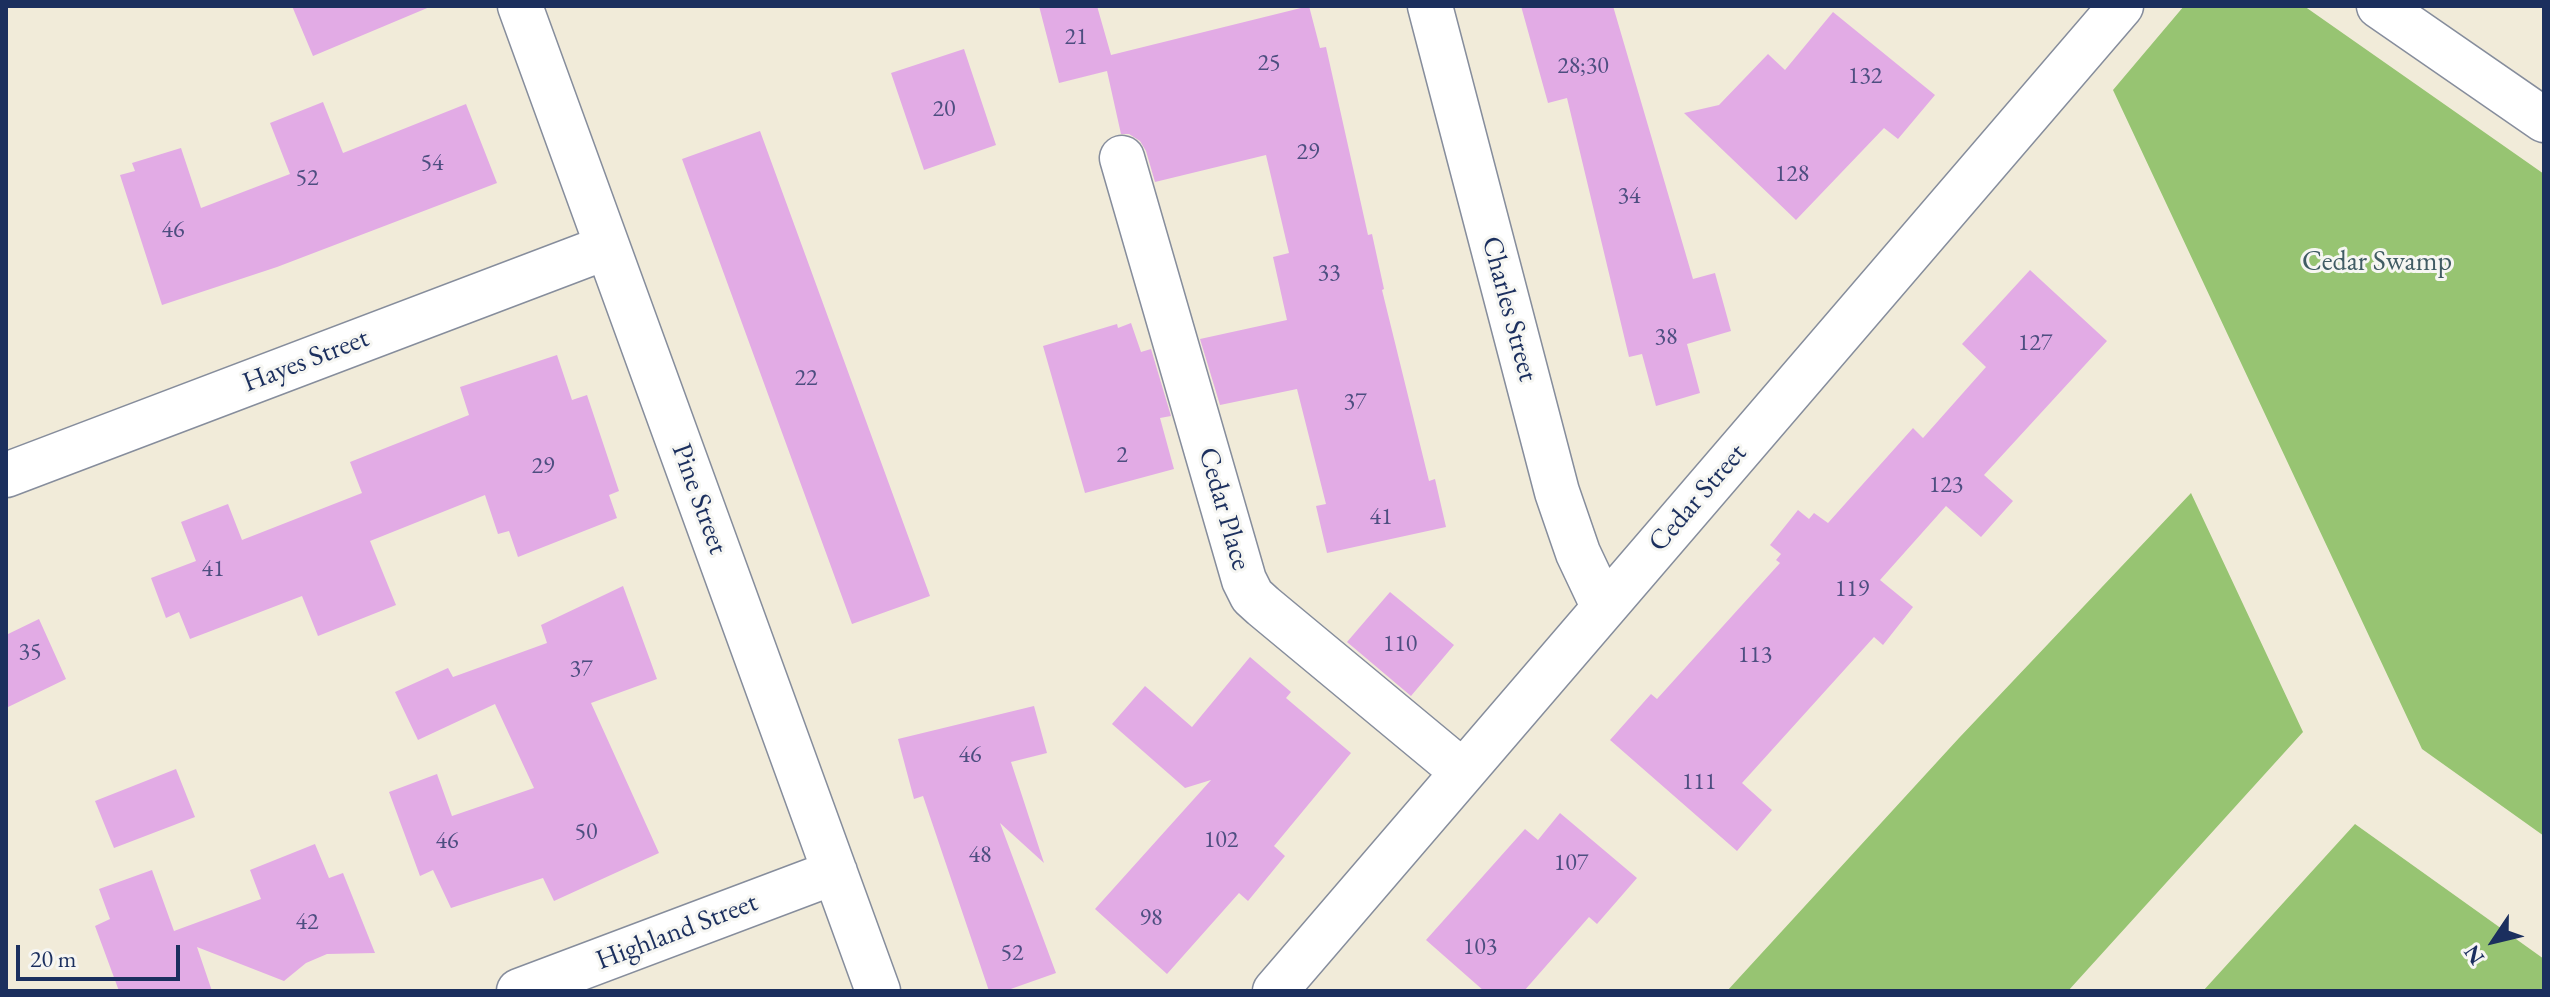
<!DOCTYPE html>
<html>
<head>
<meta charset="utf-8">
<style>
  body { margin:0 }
  #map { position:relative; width:2550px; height:997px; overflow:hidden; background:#f1ebd9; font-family:"EB Garamond",serif }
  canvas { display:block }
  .frame { position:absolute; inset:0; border:8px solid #1b2f5e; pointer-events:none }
  .north { position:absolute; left:2454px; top:901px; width:80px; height:80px; -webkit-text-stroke:6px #f6f6f2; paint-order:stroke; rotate:235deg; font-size:22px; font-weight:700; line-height:32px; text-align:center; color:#1b2f5e }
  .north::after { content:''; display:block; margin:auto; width:28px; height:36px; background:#1b2f5e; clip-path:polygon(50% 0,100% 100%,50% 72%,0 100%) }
  .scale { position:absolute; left:16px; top:945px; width:164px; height:36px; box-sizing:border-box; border:4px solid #1b2f5e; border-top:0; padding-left:10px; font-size:24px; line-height:28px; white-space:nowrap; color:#1b2f5e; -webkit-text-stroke:6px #f6f6f2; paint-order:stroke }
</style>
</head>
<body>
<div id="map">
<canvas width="2550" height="997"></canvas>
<div class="frame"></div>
<div class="north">N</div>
<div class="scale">20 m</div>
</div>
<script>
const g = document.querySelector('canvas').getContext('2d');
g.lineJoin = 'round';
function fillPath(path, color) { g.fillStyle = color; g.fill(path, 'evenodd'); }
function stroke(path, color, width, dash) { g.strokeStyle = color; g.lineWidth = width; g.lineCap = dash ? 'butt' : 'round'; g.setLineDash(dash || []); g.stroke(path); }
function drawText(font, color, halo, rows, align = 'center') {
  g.font = font + ' "EB Garamond",serif'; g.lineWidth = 6; g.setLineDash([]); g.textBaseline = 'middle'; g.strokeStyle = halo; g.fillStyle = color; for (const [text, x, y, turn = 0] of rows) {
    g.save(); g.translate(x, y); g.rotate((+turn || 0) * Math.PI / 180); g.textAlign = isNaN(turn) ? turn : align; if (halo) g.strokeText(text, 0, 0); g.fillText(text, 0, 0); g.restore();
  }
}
fillPath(new Path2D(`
  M 2184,6 L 2304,6 L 2544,174 L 2544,836 L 2422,749 L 2113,90 Z
  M 2191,493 L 2303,732 L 2068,991 L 1727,991 L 1959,738 Z
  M 2355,824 L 2544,959 L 2544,991 L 2203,991 Z`), '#97c472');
fillPath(new Path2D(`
  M 292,6 L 432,6 L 313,56 Z
  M 1039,6 L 1097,6 L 1111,55 L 1309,6 L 1320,48 L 1326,47 L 1368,235 L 1372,234 L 1384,289 L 1382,290 L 1429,481 L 1435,479 L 1446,527 L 1327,553 L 1316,506 L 1326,504 L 1297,389 L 1220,405 L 1200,339 L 1287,320 L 1273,257 L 1289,253 L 1266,155 L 1155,182 L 1146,151 L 1140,141 L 1129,134 L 1121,134 L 1107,71 L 1059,83 Z
  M 1521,6 L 1613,6 L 1693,279 L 1715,273 L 1731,331 L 1687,344 L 1700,393 L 1656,406 L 1642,354 L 1629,357 L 1567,98 L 1548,103 Z
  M 1833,12 L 1935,95 L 1898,139 L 1884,128 L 1796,220 L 1684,113 L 1719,105 L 1768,54 L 1785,70 Z
  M 964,49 L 996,145 L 924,170 L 891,73 Z
  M 323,102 L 343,153 L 466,104 L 497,183 L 277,267 L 162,305 L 120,175 L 135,171 L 132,163 L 181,148 L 201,208 L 290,174 L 270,123 Z
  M 760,131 L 930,596 L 852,624 L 682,159 Z
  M 2030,270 L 2107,341 L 1984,475 L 2013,501 L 1981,537 L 1946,506 L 1880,580 L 1913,607 L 1883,645 L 1874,637 L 1742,783 L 1772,810 L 1737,851 L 1610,740 L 1651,694 L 1657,699 L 1780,563 L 1776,560 L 1781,554 L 1770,545 L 1798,510 L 1809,519 L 1814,513 L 1828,523 L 1913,428 L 1923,438 L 1986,367 L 1962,344 Z
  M 1131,323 L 1141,352 L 1151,349 L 1171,416 L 1160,418 L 1174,469 L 1085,493 L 1043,346 L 1117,324 L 1118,328 Z
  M 557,355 L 572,400 L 587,395 L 619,491 L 609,495 L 617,518 L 518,557 L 509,531 L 498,534 L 485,495 L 370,541 L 396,605 L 318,636 L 302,596 L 190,639 L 179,612 L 166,618 L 151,578 L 196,561 L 181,522 L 228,504 L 242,540 L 362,493 L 350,462 L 469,415 L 460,387 Z
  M 623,586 L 657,679 L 591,703 L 659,853 L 554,901 L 543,878 L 451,908 L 433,870 L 420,876 L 389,792 L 437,774 L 452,816 L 534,788 L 495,704 L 418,740 L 395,692 L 448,668 L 453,677 L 547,643 L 541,625 Z
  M 1390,592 L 1454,645 L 1411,696 L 1347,642 Z
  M 39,619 L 66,679 L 6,708 L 6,635 Z
  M 1250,657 L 1291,692 L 1286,698 L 1351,753 L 1274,846 L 1285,856 L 1248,901 L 1239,893 L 1167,974 L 1095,909 L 1211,780 L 1185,788 L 1112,724 L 1145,686 L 1192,727 Z
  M 1034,706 L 1047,753 L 1011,762 L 1044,863 L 1000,823 L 1056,973 L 1005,991 L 989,991 L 923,796 L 914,799 L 898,739 Z
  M 176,769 L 195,817 L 114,848 L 95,801 Z
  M 1560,813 L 1637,878 L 1597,924 L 1589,917 L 1524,991 L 1484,991 L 1426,940 L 1525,829 L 1538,840 Z
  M 315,844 L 329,878 L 343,873 L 375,953 L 327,954 L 306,963 L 284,981 L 197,947 L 212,991 L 119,991 L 95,926 L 110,919 L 99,889 L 152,870 L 174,931 L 261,899 L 250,870 Z`), '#e2abe5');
const street = new Path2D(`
  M 520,6 L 878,991
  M 1430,6 L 1557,492 L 1578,553 L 1604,608
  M 2379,6 L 2544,120
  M 1122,158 L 1244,580 L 1252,596 L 1263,606 L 1463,772
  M 6,475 L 607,247
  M 519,991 L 835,872
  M 1275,991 L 2121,6`);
stroke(street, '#868d9c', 47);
stroke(street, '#fff', 44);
drawText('24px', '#4d4e80', null, [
  ["21",1076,37],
  ["25",1269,63],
  ["28;30",1583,66],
  ["132",1865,76],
  ["20",944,109],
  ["29",1308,152],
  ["54",432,163],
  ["128",1792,174],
  ["52",307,178],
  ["34",1629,196],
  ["46",173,230],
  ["33",1329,273],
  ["38",1666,337],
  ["127",2035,343],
  ["22",806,378],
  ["37",1355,402],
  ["2",1122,455],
  ["29",543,466],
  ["123",1946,485],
  ["41",1381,517],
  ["41",213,569],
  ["119",1852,589],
  ["110",1400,644],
  ["35",30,652],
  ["113",1755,655],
  ["37",581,669],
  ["46",970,755],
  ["111",1699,782],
  ["50",586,832],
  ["102",1221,840],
  ["46",447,841],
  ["48",980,855],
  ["107",1571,863],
  ["98",1151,918],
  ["42",307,922],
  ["103",1480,947],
  ["52",1012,953]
]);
drawText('28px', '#405c64', '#f6f6f2', [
  ["Cedar Swamp",2377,262]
]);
drawText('28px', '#1b2f5e', '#f6f6f2', [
  ["Charles Street",1509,309,75],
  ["Hayes Street",306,361,-21],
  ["Cedar Street",1698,498,-49],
  ["Pine Street",699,499,70],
  ["Cedar Place",1224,509,74],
  ["Highland Street",677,932,-21]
]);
</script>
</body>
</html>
